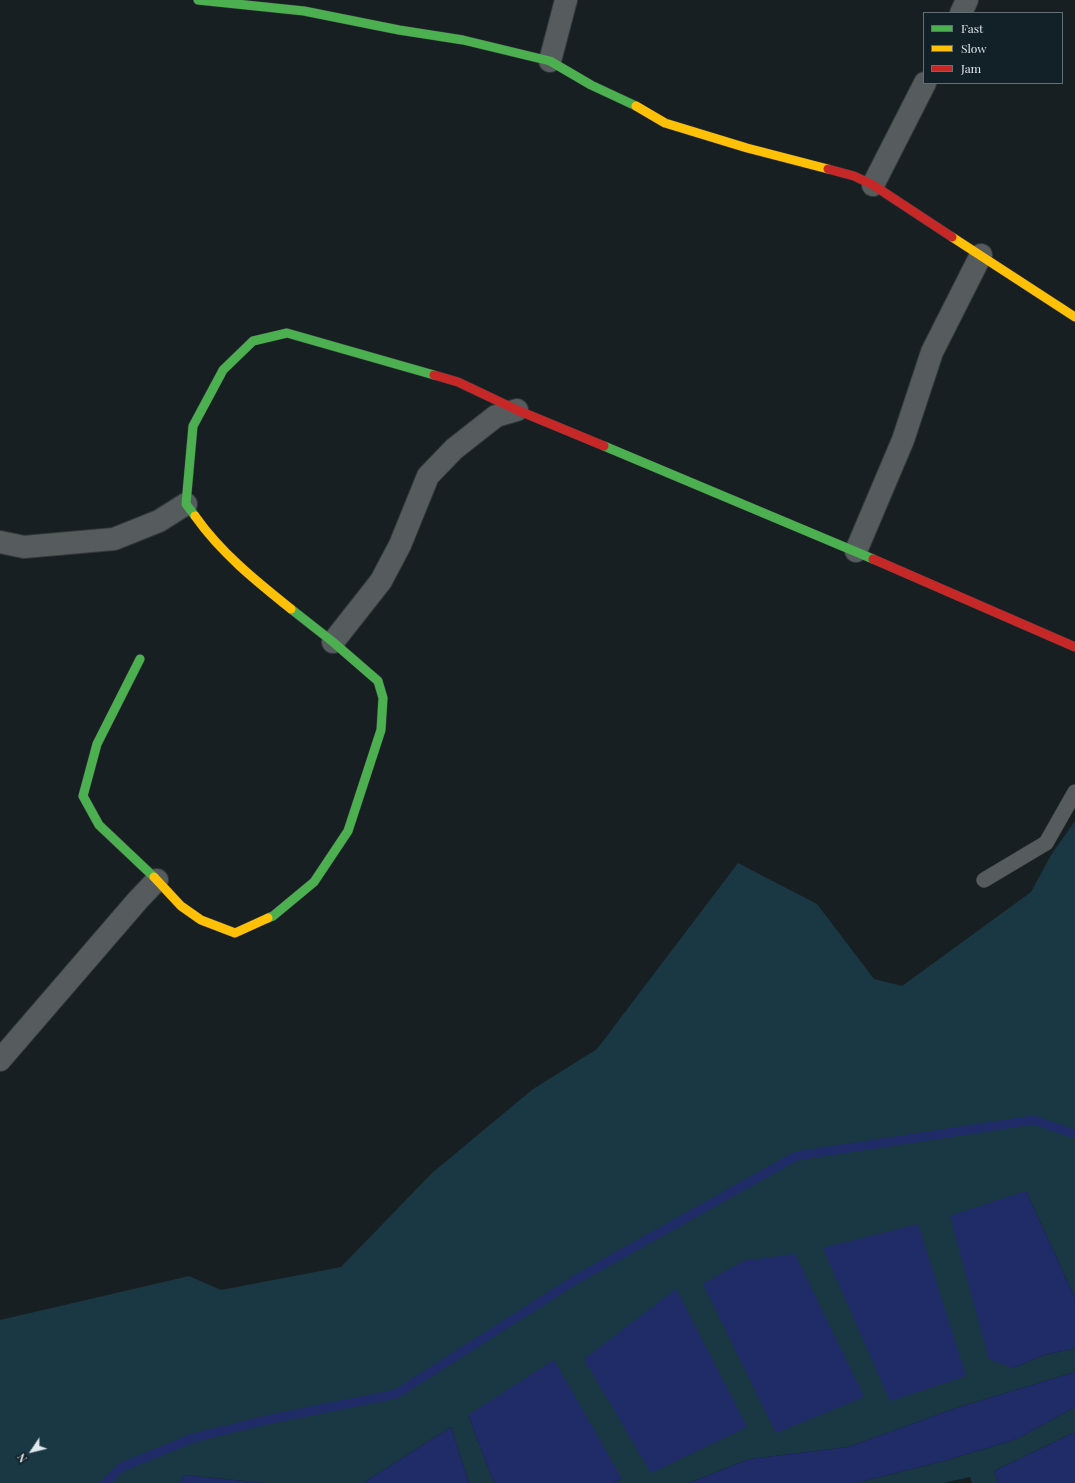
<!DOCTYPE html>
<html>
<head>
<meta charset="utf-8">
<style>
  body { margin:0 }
  #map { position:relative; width:1075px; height:1483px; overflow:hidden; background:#171f22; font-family:"Playfair Display",serif }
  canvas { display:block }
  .legend { position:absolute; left:923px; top:12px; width:140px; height:72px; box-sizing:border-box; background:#122027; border:1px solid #647076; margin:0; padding:5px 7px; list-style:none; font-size:12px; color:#dfe8ed }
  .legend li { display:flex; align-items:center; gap:8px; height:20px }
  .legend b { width:20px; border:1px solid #647076 }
  .north { position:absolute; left:12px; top:1431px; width:40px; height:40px; -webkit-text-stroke:3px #122027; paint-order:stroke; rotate:235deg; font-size:11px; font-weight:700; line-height:16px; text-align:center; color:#dfe8ed }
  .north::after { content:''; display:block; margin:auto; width:14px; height:18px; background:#dfe8ed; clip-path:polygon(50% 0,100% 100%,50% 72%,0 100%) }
</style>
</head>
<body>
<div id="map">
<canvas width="1075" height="1483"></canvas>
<ul class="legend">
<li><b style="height:5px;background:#4caf50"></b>Fast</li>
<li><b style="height:5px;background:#ffc107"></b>Slow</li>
<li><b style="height:5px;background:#c62828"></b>Jam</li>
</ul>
<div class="north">N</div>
</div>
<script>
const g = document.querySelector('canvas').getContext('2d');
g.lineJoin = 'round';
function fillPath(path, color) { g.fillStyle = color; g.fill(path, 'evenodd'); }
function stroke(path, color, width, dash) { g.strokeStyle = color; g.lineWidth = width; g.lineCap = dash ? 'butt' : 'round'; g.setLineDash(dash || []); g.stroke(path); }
fillPath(new Path2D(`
  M 1075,821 L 1075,1298 L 1026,1191 L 1013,1368 L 1044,1355 L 1072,1349 L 1075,1345 L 1075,1372 L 956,1408 L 848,1447 L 749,1459 L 689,1483 L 613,1483 L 622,1479 L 468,1415 L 494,1483 L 469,1483 L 451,1427 L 363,1483 L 264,1483 L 184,1475 L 180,1483 L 0,1483 L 0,1320 L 189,1276 L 221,1290 L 341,1267 L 432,1173 L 533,1089 L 597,1049 L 738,863 L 817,904 L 874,979 L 902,986 L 1031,892 L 1051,855 Z
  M 1075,1407 L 1075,1432 L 994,1471 L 998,1483 L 972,1483 L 970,1477 L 943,1483 L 855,1483 L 947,1460 L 1017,1439 Z`), '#1a3744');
fillPath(new Path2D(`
  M 1026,1191 L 1075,1298 L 1075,1345 L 1072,1349 L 1044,1355 L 1013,1368 L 989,1359 L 950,1216 Z
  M 918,1224 L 966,1376 L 890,1401 L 823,1248 Z
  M 795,1254 L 864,1397 L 776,1433 L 703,1284 L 743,1261 Z
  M 676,1289 L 747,1427 L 651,1473 L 584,1359 Z
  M 554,1360 L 622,1479 L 613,1483 L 494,1483 L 468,1415 Z
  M 1075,1372 L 1075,1407 L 1017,1439 L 947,1460 L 855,1483 L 689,1483 L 749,1459 L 848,1447 L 956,1408 Z
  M 451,1427 L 469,1483 L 363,1483 Z
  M 1075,1432 L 1075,1483 L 998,1483 L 994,1471 Z
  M 184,1475 L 264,1483 L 180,1483 Z`), '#202c68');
stroke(new Path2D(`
  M 106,1483 L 120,1468 L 193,1438 L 266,1420 L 396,1394 L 575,1280 L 796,1156 L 1033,1120 L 1075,1134`), '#202c68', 9);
const lane = new Path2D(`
  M 984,880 L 1046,843 L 1075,792`);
const street = new Path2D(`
  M 961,13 L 967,0
  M 550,61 L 566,0
  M 873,185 L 925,83
  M 0,542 L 24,547 L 114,539 L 159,521 L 186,504
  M 856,551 L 903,440 L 932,352 L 981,255
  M 333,642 L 381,581 L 400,545 L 428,476 L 454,449 L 496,416 L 517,410
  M 0,1060 L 138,900 L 157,880`);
const fast = new Path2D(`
  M 198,0 L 304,11 L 399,30 L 463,40 L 550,61 L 591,85 L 636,106
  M 604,446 L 873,559
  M 195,516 L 186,504 L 193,426 L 223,370 L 253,341 L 287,333 L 434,375
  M 140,659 L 97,744 L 83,796 L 99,825 L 154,877
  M 268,918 L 273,916 L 314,882 L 348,831 L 381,730 L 383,698 L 378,681 L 333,642 L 291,609`);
const slow = new Path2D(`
  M 636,106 L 665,123 L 747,148 L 828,169
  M 952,237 L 1075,317
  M 195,516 C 221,553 256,581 291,609
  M 154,877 L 181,906 L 201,920 L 235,933 L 268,918`);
const jam = new Path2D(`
  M 828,169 L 854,176 L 873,185 L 952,237
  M 434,375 L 458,382 L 517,410 L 604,446
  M 873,559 L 1075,647`);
stroke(lane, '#34393c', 16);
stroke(street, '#34393c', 24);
stroke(fast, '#34393c', 10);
stroke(slow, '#34393c', 10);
stroke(jam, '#34393c', 10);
stroke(lane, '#565b5e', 15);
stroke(street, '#565b5e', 22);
stroke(fast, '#4caf50', 9);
stroke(slow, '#ffc107', 9);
stroke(jam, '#c62828', 9);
</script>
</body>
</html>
